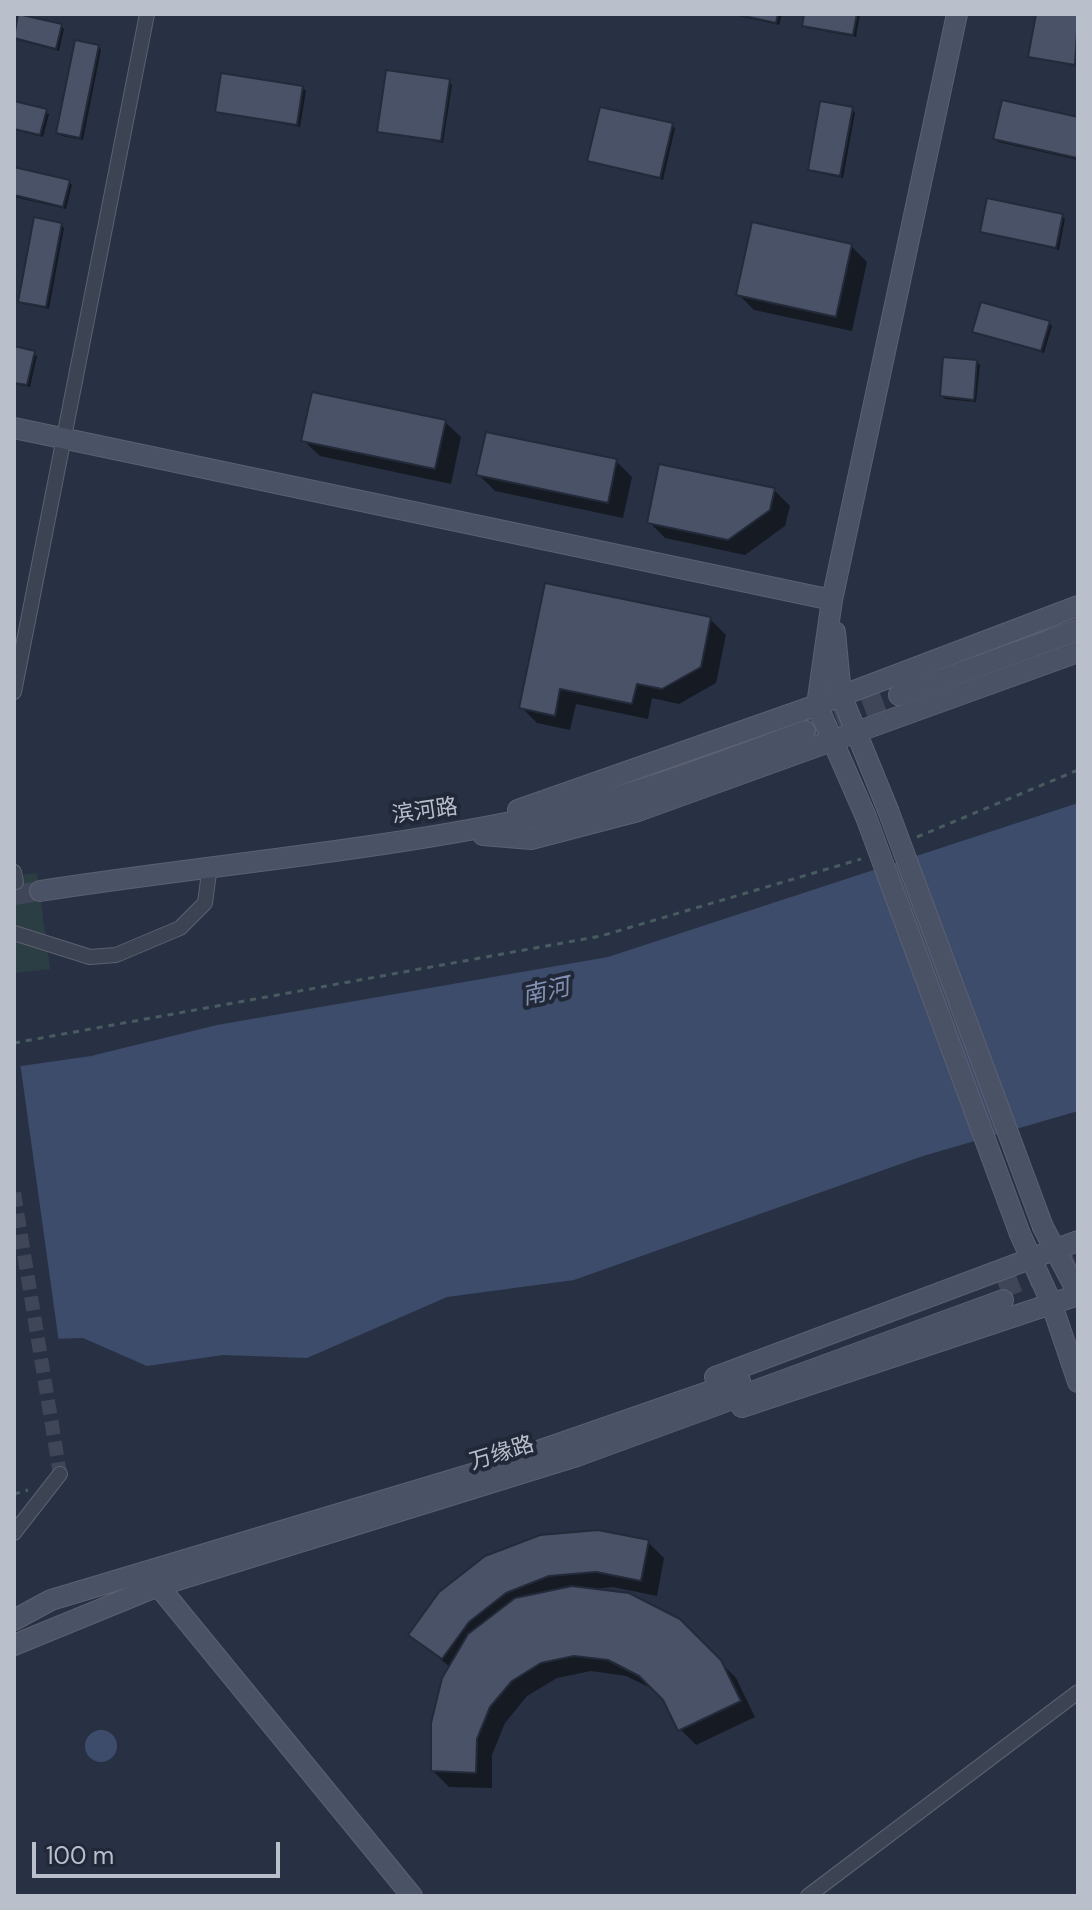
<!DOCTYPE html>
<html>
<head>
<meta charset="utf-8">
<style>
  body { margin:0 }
  #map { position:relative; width:1092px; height:1910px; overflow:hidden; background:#283143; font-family:"DM Sans",sans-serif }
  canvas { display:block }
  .frame { position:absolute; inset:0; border:16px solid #babfcc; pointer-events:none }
  .scale { position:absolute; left:32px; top:1842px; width:248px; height:36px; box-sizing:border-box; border:4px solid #babfcc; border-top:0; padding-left:10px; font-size:24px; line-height:28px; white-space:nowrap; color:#babfcc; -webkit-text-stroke:6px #212838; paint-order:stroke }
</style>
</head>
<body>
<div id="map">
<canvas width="1092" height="1910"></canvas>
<div class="frame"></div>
<div class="scale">100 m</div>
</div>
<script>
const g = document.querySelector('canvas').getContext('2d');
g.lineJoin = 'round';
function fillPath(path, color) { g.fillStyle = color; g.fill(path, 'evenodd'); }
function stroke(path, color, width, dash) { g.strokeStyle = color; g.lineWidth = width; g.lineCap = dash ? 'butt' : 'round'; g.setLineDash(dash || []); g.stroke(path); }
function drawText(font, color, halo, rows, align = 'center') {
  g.font = font + ' "DM Sans","Noto Sans SC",sans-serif'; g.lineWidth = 8; g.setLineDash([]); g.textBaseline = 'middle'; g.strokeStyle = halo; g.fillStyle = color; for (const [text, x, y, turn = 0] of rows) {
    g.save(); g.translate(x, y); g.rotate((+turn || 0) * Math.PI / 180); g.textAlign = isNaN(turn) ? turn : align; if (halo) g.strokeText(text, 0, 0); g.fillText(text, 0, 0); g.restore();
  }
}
fillPath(new Path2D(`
  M 37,873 L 50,969 L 14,973 L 14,876 Z`), '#2a3e44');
fillPath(new Path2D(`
  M 1078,803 L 1078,1111 L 923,1156 L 574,1280 L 447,1297 L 307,1358 L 223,1355 L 147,1366 L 83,1338 L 14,1340 L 14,1067 L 91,1056 L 217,1025 L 608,957 Z
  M85 1746a16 16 0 1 1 32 0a16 16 0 1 1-32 0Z`), '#3e4c6b');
fillPath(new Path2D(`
  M 20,1062 L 59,1343 L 14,1344 L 14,1063 Z`), '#283143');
fillPath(new Path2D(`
  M 729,14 L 782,14 L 779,25 Z
  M 806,14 L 860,14 L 856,37 L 807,28 L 804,25 Z
  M 1038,14 L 1078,15 L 1078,67 L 1031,56 Z
  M 19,15 L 61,26 L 64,29 L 59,51 L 17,40 L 14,36 Z
  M 98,46 L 101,50 L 83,140 L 62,136 L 59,133 Z
  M 449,81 L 452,85 L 443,143 L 379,131 Z
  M 302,87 L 306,91 L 300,127 L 217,111 Z
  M 1003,102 L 1078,119 L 1078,160 L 998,142 L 995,139 Z
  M 14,103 L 49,114 L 43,137 L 14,130 Z
  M 852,109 L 855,113 L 843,178 L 813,172 L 810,169 Z
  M 672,125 L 675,128 L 663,180 L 589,161 Z
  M 14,169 L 69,182 L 72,185 L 66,209 L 14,197 Z
  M 1062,216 L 1065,219 L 1059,250 L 982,232 Z
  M 61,225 L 64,228 L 49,309 L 23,304 L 20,301 Z
  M 851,246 L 867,262 L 852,331 L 754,310 L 738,294 Z
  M 1049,323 L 1052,326 L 1044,353 L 975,332 Z
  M 14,348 L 37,356 L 30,387 L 14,384 Z
  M 977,362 L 980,365 L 976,402 L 945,399 L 942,396 Z
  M 445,422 L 461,437 L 451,484 L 320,456 L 304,441 Z
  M 616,461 L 632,477 L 623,518 L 495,491 L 479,475 Z
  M 774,490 L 790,506 L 785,526 L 745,555 L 665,538 L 649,522 Z
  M 547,585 L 710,619 L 726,635 L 716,683 L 679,704 L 652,698 L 648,719 L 576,704 L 570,730 L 537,723 L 521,707 Z
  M 648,1542 L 664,1558 L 657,1596 L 613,1587 L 593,1589 L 679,1620 L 736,1678 L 755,1717 L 696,1745 L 680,1729 L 657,1691 L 626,1676 L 591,1671 L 557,1678 L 527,1696 L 505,1723 L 492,1755 L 492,1788 L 449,1787 L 433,1771 L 450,1667 L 411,1635 L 440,1594 Z`), '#0007');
const building = new Path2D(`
  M 18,14 L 62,24 L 56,49 L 14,38 Z
  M 735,14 L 778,14 L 776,23 Z
  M 804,14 L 857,14 L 853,35 L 802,26 Z
  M 1036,14 L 1078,14 L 1075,65 L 1028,57 Z
  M 75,40 L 99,45 L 80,138 L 56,133 Z
  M 386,70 L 450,79 L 441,141 L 377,132 Z
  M 221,73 L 303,86 L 297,125 L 215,112 Z
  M 1002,100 L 1078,117 L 1077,158 L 993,139 Z
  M 14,101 L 47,109 L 40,135 L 14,129 Z
  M 820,101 L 853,107 L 840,176 L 808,170 Z
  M 600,107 L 673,123 L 660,178 L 587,161 Z
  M 14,167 L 70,180 L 63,207 L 14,195 Z
  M 987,198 L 1063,214 L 1056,248 L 980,232 Z
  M 34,217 L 62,223 L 46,307 L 18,302 Z
  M 752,222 L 852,244 L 836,317 L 736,295 Z
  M 981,302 L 1050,321 L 1041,351 L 972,332 Z
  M 14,346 L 35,351 L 27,385 L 14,383 Z
  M 943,357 L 977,360 L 974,400 L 940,396 Z
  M 312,392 L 446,420 L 435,469 L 301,441 Z
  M 486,432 L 617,459 L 608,503 L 476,475 Z
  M 659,464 L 775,488 L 770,510 L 728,540 L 647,523 Z
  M 545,583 L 711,617 L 701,667 L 662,689 L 637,684 L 632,704 L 560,689 L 555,716 L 519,708 Z
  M 598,1530 L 649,1540 L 641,1581 L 596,1572 L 549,1576 L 506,1593 L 469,1622 L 442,1659 L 408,1635 L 439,1592 L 485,1556 L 540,1535 Z
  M 572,1586 L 629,1593 L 680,1619 L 721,1660 L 741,1701 L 678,1731 L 663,1700 L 639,1676 L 608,1660 L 574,1656 L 541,1663 L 512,1681 L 490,1707 L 477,1739 L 476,1773 L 431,1771 L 431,1723 L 442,1678 L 468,1634 L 515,1598 Z`);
fillPath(building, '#4a5267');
stroke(building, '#232a3a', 2);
stroke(new Path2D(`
  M 14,1193 L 60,1474`), '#3e4658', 14, [14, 7]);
stroke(new Path2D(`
  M 808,729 L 899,695
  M 14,895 L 40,891
  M 1000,1289 L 1078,1259`), '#3e4658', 20, [20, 10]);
const street = new Path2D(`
  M 14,692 L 147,14
  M 14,872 L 16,882
  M 14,933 L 90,957 L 116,955 L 180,928 L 205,903 L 210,865
  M 14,1533 L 60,1474
  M 808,1896 L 1078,1692`);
const secondary = new Path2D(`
  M 14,428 L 832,600
  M 835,632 L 841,695 L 888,810
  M 899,695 L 1078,630
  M 518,810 L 817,705 L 1078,606
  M 866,817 L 817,705 L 832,600 L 957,14
  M 483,835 L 531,839 L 638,811 L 1078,652
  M 40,891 C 208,865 379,851 545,815 C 634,796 719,763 805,731
  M 1043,1227 L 1078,1293
  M 1020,1234 L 1051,1302 L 1078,1382
  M 715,1377 L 1078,1241
  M 742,1407 L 1078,1295
  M 151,1577 L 412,1896
  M 14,1620 L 51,1600 L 475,1473 L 740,1381
  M 14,1645 L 158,1586 L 577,1456 L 1003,1300`);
stroke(street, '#5b6170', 16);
stroke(secondary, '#5b6170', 22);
stroke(new Path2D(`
  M 917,837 L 1078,770
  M 14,1043 L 601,936 L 861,859
  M 14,1494 L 28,1490`), '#485b60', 3, [6, 6]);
stroke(street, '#3c4353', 14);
stroke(secondary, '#4a5266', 20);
const secondaryBridge = new Path2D(`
  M 888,810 L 1043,1227
  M 866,817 L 1020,1234`);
stroke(secondaryBridge, '#5b6170', 22, []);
stroke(secondaryBridge, '#4a5266', 20);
drawText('22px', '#babfcc', '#212838', [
  ["滨河路",425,812,-8],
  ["万缘路",502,1454,-17]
]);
drawText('italic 24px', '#8291b2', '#212838', [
  ["南河",546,993,-13]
]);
</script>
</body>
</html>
